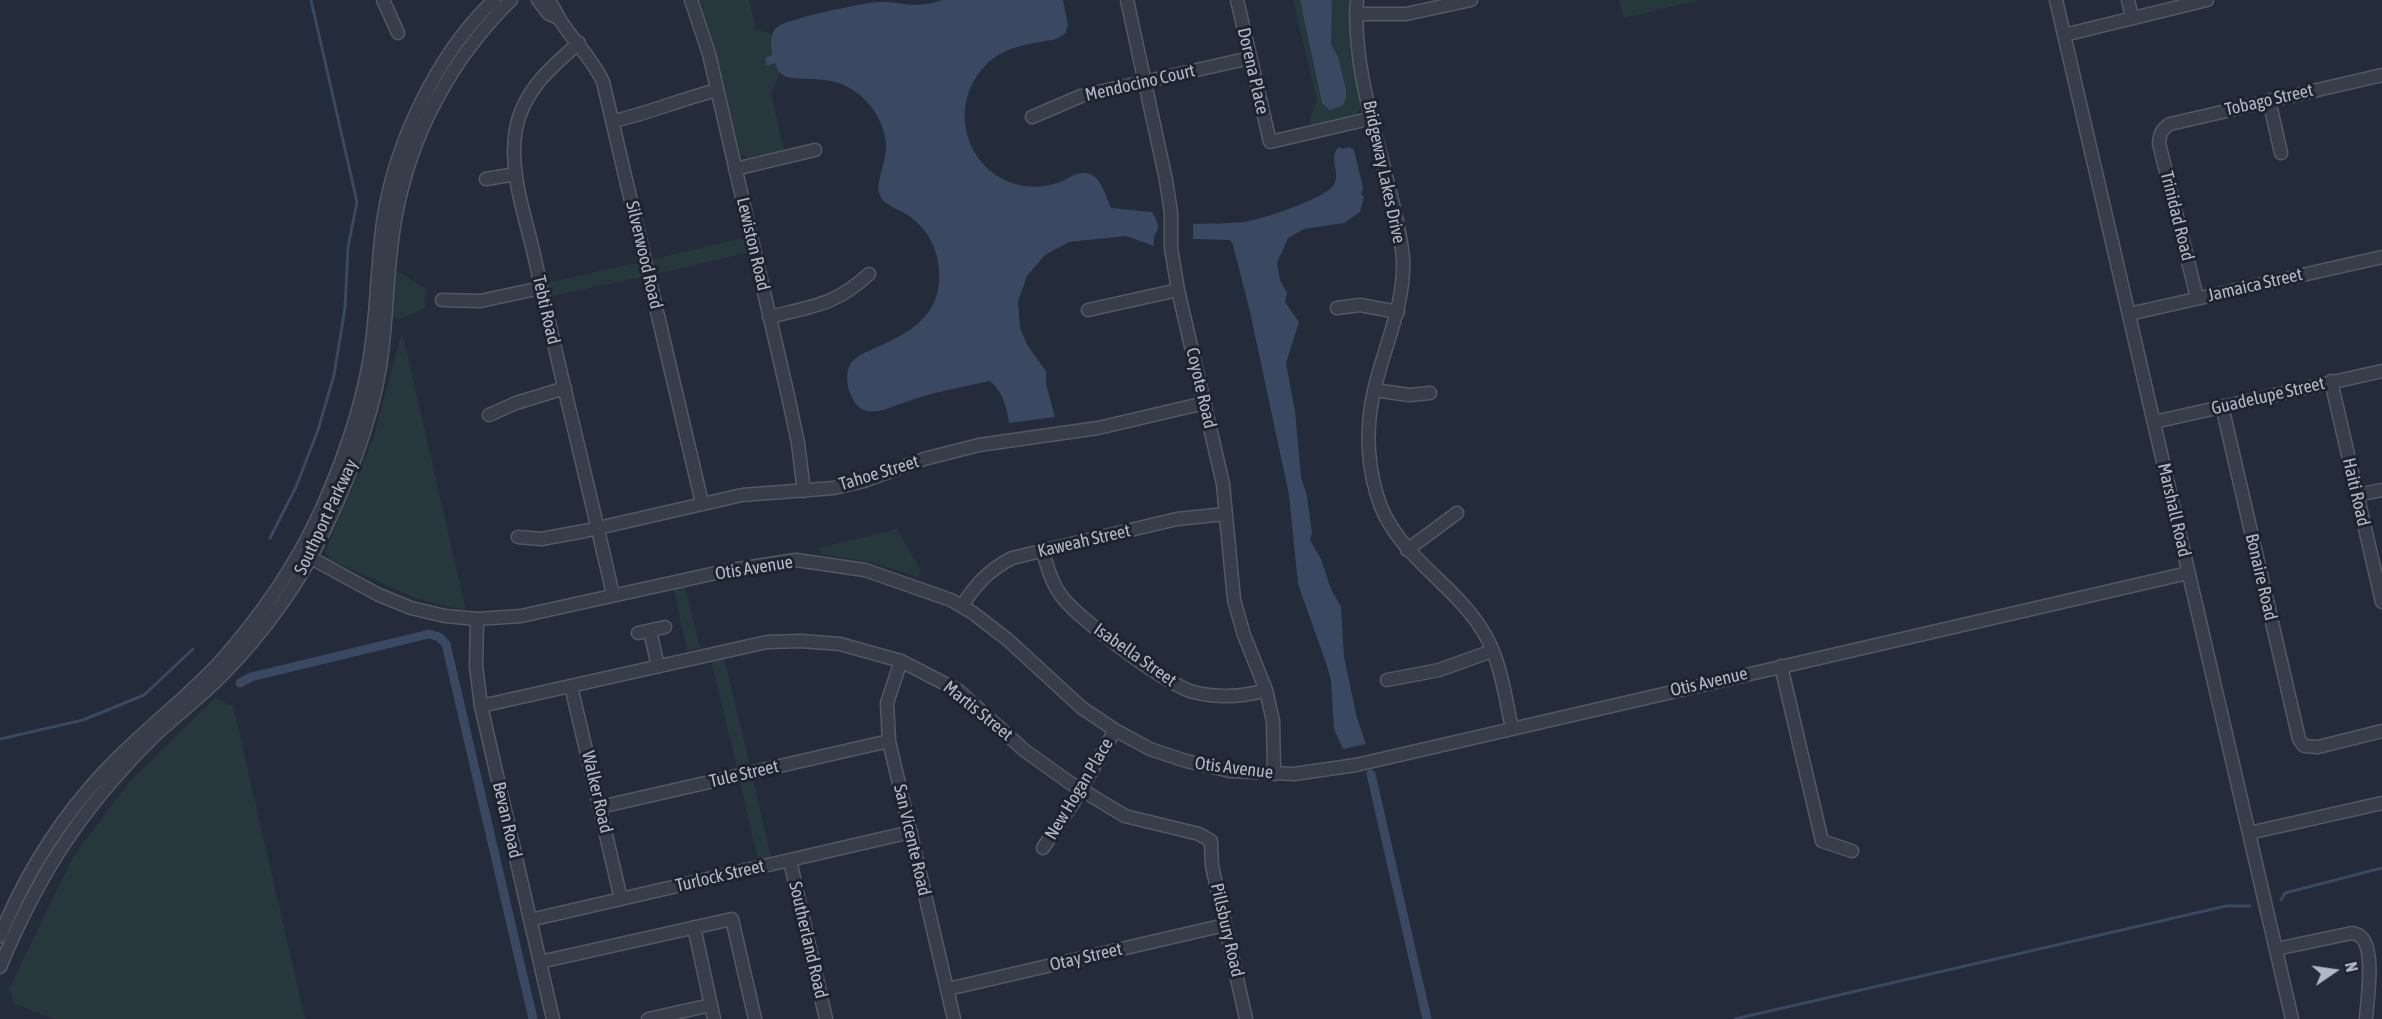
<!DOCTYPE html>
<html>
<head>
<meta charset="utf-8">
<style>
  body { margin:0 }
  #map { position:relative; width:2382px; height:1019px; overflow:hidden; background:#242b3a; font-family:"Asap Condensed",sans-serif }
  canvas { display:block }
  .north { position:absolute; left:2304px; top:941px; width:60px; height:60px; -webkit-text-stroke:4px #1d232f; paint-order:stroke; rotate:77deg; font-size:16px; font-weight:700; line-height:24px; text-align:center; color:#b3b8c6 }
  .north::after { content:''; display:block; margin:auto; width:21px; height:27px; background:#b3b8c6; clip-path:polygon(50% 0,100% 100%,50% 72%,0 100%) }
</style>
</head>
<body>
<div id="map">
<canvas width="2382" height="1019"></canvas>
<div class="north">N</div>
</div>
<script>
const g = document.querySelector('canvas').getContext('2d');
g.lineJoin = 'round';
function fillPath(path, color) { g.fillStyle = color; g.fill(path, 'evenodd'); }
function stroke(path, color, width, dash) { g.strokeStyle = color; g.lineWidth = width; g.lineCap = dash ? 'butt' : 'round'; g.setLineDash(dash || []); g.stroke(path); }
function drawText(font, color, halo, rows, align = 'center') {
  g.font = font + ' "Asap Condensed",sans-serif'; g.lineWidth = 6; g.setLineDash([]); g.textBaseline = 'middle'; g.strokeStyle = halo; g.fillStyle = color; for (const [text, x, y, turn = 0] of rows) {
    g.save(); g.translate(x, y); g.rotate((+turn || 0) * Math.PI / 180); g.textAlign = isNaN(turn) ? turn : align; if (halo) g.strokeText(text, 0, 0); g.fillText(text, 0, 0); g.restore();
  }
}
fillPath(new Path2D(`
  M 700,0 L 749,0 L 756,29 L 772,34 L 770,42 L 772,55 L 765,58 L 775,63 L 780,72 L 771,94 L 784,150 L 747,158 L 740,153 L 715,50 Z
  M 1293,0 L 1349,0 L 1350,50 L 1362,105 L 1356,115 L 1311,125 L 1310,117 L 1317,101 Z
  M 1619,0 L 1700,0 L 1624,18 Z
  M 744,238 L 747,253 L 656,274 L 653,259 Z
  M 638,263 L 642,277 L 551,296 L 548,282 Z
  M 396,270 L 427,290 L 424,299 L 425,308 L 402,318 L 393,318 Z
  M 402,332 L 466,610 L 420,600 L 331,560 L 325,552 L 374,437 Z
  M 897,529 L 921,571 L 918,577 L 870,562 L 821,554 L 819,548 Z
  M 685,586 L 700,648 L 687,651 L 674,589 Z
  M 724,658 L 750,765 L 737,768 L 711,660 Z
  M 215,698 L 233,706 L 305,1019 L 54,1019 L 15,1004 L 9,989 L 73,857 L 130,781 Z
  M 753,779 L 771,857 L 758,860 L 740,782 Z`), '#27383c');
fillPath(new Path2D(`
  M 942,0 L 1063,0 L 1068,25 L 1065,34 L 1056,39 C 1031,44 1003,46 985,66 C 947,105 965,172 1019,185 C 1033,188 1047,187 1060,182 C 1070,178 1078,170 1090,174 C 1102,179 1106,197 1111,208 L 1152,212 C 1165,234 1152,229 1154,246 L 1126,236 L 1069,242 L 1045,255 L 1027,276 L 1018,301 L 1020,328 L 1028,346 L 1046,371 L 1046,384 L 1055,417 L 1009,423 C 1007,407 1002,391 990,381 C 962,387 933,392 906,402 C 895,405 879,414 867,411 C 850,408 841,374 852,362 C 857,355 867,352 875,348 C 910,333 942,315 939,271 C 938,248 926,226 906,214 C 897,208 882,205 879,193 C 876,182 887,159 886,144 C 883,111 857,84 825,80 C 811,78 797,80 784,76 L 778,71 L 775,63 L 767,66 L 765,58 L 772,55 C 771,45 769,36 776,28 C 784,19 863,3 878,2 C 905,1 913,10 942,0 Z
  M 1300,0 L 1332,0 L 1331,44 L 1338,57 L 1346,90 L 1346,98 L 1343,105 L 1330,110 L 1322,103 Z
  M 1339,147 L 1342,149 L 1350,147 L 1354,150 L 1363,188 L 1361,194 L 1364,197 L 1360,212 L 1344,223 L 1304,229 L 1288,238 L 1277,263 L 1280,280 L 1287,293 L 1285,302 L 1299,322 L 1286,363 L 1295,411 L 1301,477 L 1307,496 L 1312,533 L 1310,540 L 1321,559 L 1331,589 L 1341,607 L 1344,657 L 1357,718 L 1366,744 L 1343,749 L 1334,729 L 1331,681 L 1327,666 L 1298,584 L 1289,495 L 1250,312 L 1233,245 L 1230,240 L 1193,239 L 1193,224 C 1209,223 1227,224 1243,222 C 1261,220 1323,199 1333,186 C 1342,174 1327,158 1339,147 Z`), '#3a4861');
stroke(new Path2D(`
  M 270,538 L 296,487 L 318,430 L 334,375 L 345,308 L 348,247 L 357,202 L 311,0
  M 0,739 L 83,720 L 144,695 L 193,649
  M 2281,900 L 2285,893 L 2382,868
  M 1735,1019 L 2226,906 L 2250,906`), '#3a4861', 3);
stroke(new Path2D(`
  M 240,683 L 251,677 L 429,634 L 439,637 L 446,644 L 533,1019
  M 1371,774 L 1427,1019`), '#3a4861', 9);
const minor = new Path2D(`
  M 383,0 L 398,33
  M 538,0 L 549,14 L 559,18
  M 548,0 C 554,7 556,13 560,20 C 574,42 592,58 603,82 L 702,503
  M 691,0 L 709,54 L 788,396 L 798,443 L 804,491
  M 1127,0 L 1166,180 L 1171,213 L 1171,248 L 1178,290 L 1223,484 L 1234,600 L 1244,635 L 1266,690 L 1273,721 L 1274,774
  M 1237,0 L 1270,142 L 1373,118
  M 1357,0 C 1352,64 1376,133 1391,196 C 1396,216 1401,237 1403,258 C 1405,306 1384,346 1374,391 C 1365,429 1367,470 1381,507 C 1404,561 1456,585 1484,633 C 1501,661 1505,697 1512,728
  M 2056,0 L 2292,1019
  M 2128,0 L 2132,17
  M 1356,14 L 1406,14 L 1471,0
  M 2064,35 L 2207,0
  M 579,43 C 551,67 523,91 516,129 C 508,171 526,218 535,259 C 559,371 588,483 613,595
  M 2269,100 L 2281,153
  M 1032,117 L 1081,96 L 1250,58
  M 614,121 C 649,113 682,99 717,90
  M 735,169 L 815,150
  M 486,179 L 516,174
  M 2197,298 L 2159,143 C 2160,133 2162,129 2170,124 L 2382,75
  M 442,300 L 480,301 L 541,288
  M 1337,308 L 1360,305 L 1398,312
  M 1088,310 L 1178,290
  M 2129,314 L 2382,257
  M 769,317 C 813,306 834,306 869,274
  M 2331,381 L 2382,602
  M 1374,390 L 1409,395 L 1430,393
  M 2222,406 L 2299,739 L 2304,746 L 2318,747 L 2382,731
  M 489,415 L 516,403 L 565,388
  M 2154,422 L 2382,371
  M 2357,495 L 2382,490
  M 518,537 L 541,539 L 585,531 L 742,495 L 834,488 L 864,481 L 924,459 L 979,445 L 1098,428 L 1205,403
  M 1407,550 L 1457,513
  M 1043,551 C 1047,566 1051,581 1060,594 C 1075,617 1166,684 1193,692 C 1218,698 1243,697 1266,690
  M 300,552 L 377,594 L 411,608 L 445,616 L 477,619 L 521,616 L 725,571 L 796,560 L 865,570 L 951,600 L 973,613 L 1008,640 L 1082,708 L 1115,730 L 1150,749 L 1186,761 L 1230,771 L 1294,774 L 1356,765 L 2188,573
  M 962,606 C 975,585 989,570 1012,558 L 1177,519 L 1225,514
  M 477,619 L 476,666 L 481,706 L 553,1019
  M 650,631 L 658,666
  M 638,633 L 665,627
  M 901,661 L 887,703 L 889,741 L 954,1019
  M 1781,666 L 1822,841 L 1852,851
  M 1387,680 L 1439,670 L 1492,651
  M 571,686 L 621,899
  M 481,706 L 767,642 L 801,641 L 840,644 L 901,661 L 959,691 L 1024,750 L 1070,783 L 1125,816 L 1199,834 L 1211,841 L 1212,866 L 1246,1019
  M 600,807 L 889,741
  M 2249,833 L 2382,803
  M 1043,848 L 1075,800 L 1115,730
  M 790,861 L 826,1019
  M 530,920 L 911,832
  M 694,927 L 714,1019
  M 0,936 C 25,875 60,819 105,771 C 141,732 184,701 220,662 C 261,616 297,564 322,508 C 342,463 359,416 368,368 C 378,318 376,266 384,216 C 396,141 438,53 494,0
  M 2276,949 L 2352,933 C 2353,933 2359,935 2360,936 C 2376,948 2367,1001 2366,1019
  M 540,962 L 732,919 L 755,1019
  M 0,967 C 38,876 78,813 148,742 C 173,717 203,696 227,670 C 258,638 290,596 311,557 C 341,499 369,432 380,367 C 388,316 386,265 396,215 C 411,133 452,58 511,0
  M 948,989 L 1225,925
  M 648,1019 L 711,1005`);
stroke(minor, '#535865', 15);
stroke(minor, '#383d4a', 12);
drawText('18px', '#b3b8c6', '#1d232f', [
  ["Dorena Place",1253,71,77],
  ["Mendocino Court",1140,83,-13],
  ["Tobago Street",2269,100,-13],
  ["Bridgeway Lakes Drive",1384,172,78],
  ["Trinidad Road",2177,216,76],
  ["Lewiston Road",753,244,77],
  ["Silverwood Road",644,255,77],
  ["Jamaica Street",2255,285,-13],
  ["Tebti Road",546,310,77],
  ["Coyote Road",1201,388,77],
  ["Guadelupe Street",2268,396,-13],
  ["Tahoe Street",879,473,-17],
  ["Haiti Road",2356,492,77],
  ["Marshall Road",2174,510,77],
  ["Southport Parkway",326,517,-65],
  ["Kaweah Street",1084,541,-13],
  ["Otis Avenue",754,568,-9],
  ["Bonaire Road",2261,577,77],
  ["Isabella Street",1135,655,35],
  ["Otis Avenue",1709,682,-13],
  ["Martis Street",978,711,39],
  ["Otis Avenue",1234,768,7],
  ["Tule Street",744,774,-13],
  ["New Hogan Place",1079,789,-59],
  ["Walker Road",597,792,77],
  ["Bevan Road",507,820,77],
  ["San Vicente Road",912,840,77],
  ["Turlock Street",720,876,-13],
  ["Pillsbury Road",1227,930,77],
  ["Southerland Road",808,940,77],
  ["Otay Street",1086,957,-13]
]);
</script>
</body>
</html>
